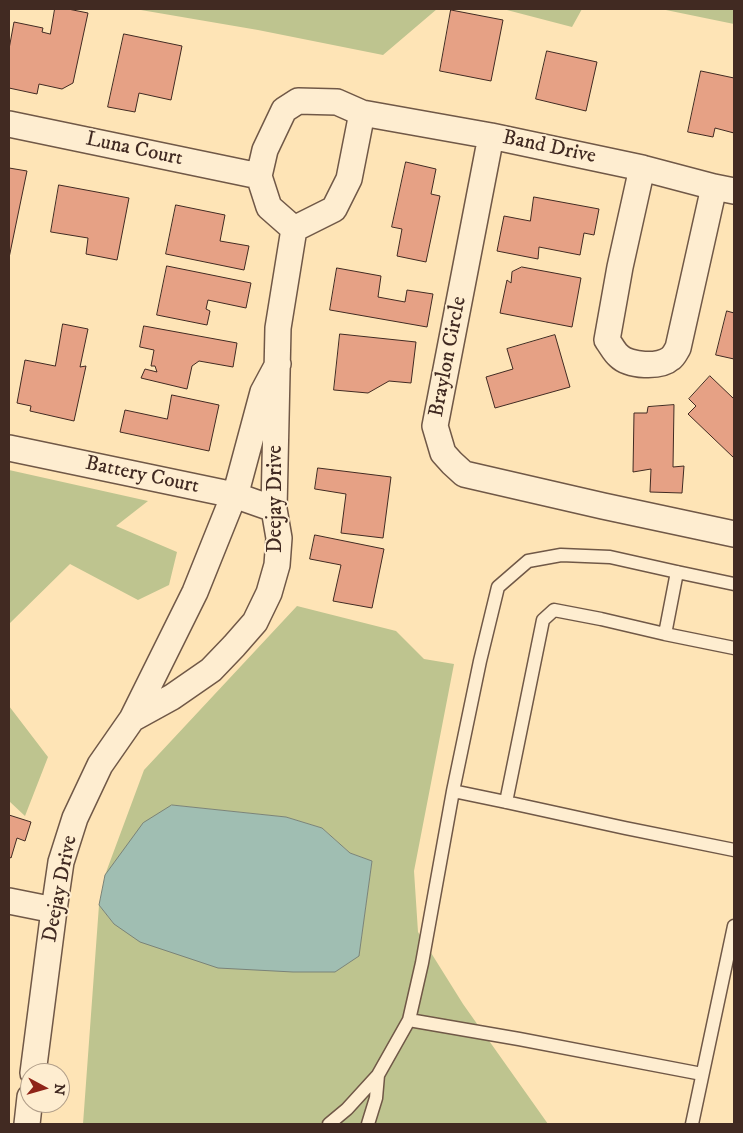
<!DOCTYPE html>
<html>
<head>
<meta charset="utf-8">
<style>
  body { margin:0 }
  #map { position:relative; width:743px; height:1133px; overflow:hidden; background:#fee4b6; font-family:"IM FELL DW Pica",serif }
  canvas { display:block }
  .frame { position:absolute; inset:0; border:10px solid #412a22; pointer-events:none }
  .north { position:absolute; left:20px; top:1063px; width:50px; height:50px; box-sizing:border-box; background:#feedd0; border:1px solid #b29f8a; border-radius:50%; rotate:96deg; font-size:14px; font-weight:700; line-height:20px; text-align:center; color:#412a22 }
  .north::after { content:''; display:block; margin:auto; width:18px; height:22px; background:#8f2418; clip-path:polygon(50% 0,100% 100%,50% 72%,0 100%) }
</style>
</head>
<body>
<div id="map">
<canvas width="743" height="1133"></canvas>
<div class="frame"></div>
<div class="north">N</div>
</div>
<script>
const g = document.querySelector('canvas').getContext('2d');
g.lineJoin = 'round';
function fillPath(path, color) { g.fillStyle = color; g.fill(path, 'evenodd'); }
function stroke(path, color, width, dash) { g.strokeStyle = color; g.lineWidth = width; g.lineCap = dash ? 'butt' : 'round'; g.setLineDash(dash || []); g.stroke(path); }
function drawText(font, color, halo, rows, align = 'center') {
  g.font = font + ' "IM FELL DW Pica",serif'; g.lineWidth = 4; g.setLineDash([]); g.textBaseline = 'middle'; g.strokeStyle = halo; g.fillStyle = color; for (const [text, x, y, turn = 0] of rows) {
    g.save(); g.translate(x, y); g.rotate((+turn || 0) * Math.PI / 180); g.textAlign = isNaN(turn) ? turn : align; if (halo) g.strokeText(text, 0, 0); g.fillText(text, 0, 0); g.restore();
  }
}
fillPath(new Path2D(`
  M 135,9 L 437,9 L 383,55 L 258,30 Z
  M 503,9 L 582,9 L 572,27 Z
  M 661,9 L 734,9 L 734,24 Z
  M 9,470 L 148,501 L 116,526 L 177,552 L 169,585 L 138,600 L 70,564 L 9,624 Z
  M 297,606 L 396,631 L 424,659 L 454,664 L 414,871 L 418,932 L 463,1004 L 548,1124 L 83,1124 L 99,905 L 114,924 L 335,972 L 359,955 L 372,861 L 350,853 L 322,828 L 286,817 L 172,805 L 122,854 L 105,875 L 144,770 Z
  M 9,706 L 48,757 L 25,816 L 9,801 Z`), '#bec48f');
const water = new Path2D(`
  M 172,805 L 286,817 L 322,828 L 350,853 L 372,861 L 359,956 L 335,972 L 293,972 L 218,968 L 140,942 L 114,924 L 99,905 L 105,875 L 143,823 Z`);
fillPath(water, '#a0beb2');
stroke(water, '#7a8378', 1);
const building = new Path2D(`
  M 55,9 L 68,9 L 88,13 L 73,83 L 62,89 L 39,84 L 37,94 L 9,88 L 9,49 L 14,22 L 43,28 L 42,32 L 50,34 Z
  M 451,10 L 503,20 L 491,81 L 440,71 Z
  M 124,34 L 182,46 L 171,100 L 139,93 L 135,112 L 108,107 Z
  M 547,51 L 597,62 L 586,111 L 536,99 Z
  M 701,71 L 734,78 L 734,133 L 715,128 L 713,137 L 688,132 Z
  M 406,162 L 436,169 L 431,194 L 440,196 L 426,262 L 397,256 L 402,229 L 392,227 Z
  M 9,168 L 27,171 L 9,258 Z
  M 59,185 L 129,198 L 117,260 L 86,254 L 88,238 L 51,232 Z
  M 534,197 L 599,209 L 594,235 L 584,233 L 580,255 L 539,247 L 538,259 L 497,251 L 504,216 L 530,221 Z
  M 176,205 L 225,215 L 220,241 L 249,246 L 244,270 L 166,254 Z
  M 167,266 L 251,283 L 246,308 L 208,300 L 206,309 L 210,311 L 207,325 L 157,315 Z
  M 522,267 L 581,278 L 572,327 L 500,313 L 507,280 L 511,283 L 512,272 Z
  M 337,268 L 381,276 L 378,297 L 405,302 L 407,290 L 433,294 L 427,327 L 330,310 Z
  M 727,311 L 734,313 L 734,359 L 716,355 Z
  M 63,324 L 88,329 L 80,367 L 86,366 L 74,421 L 30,411 L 31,406 L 17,403 L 25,360 L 55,366 Z
  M 144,326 L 237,343 L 233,367 L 199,361 L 192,366 L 187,389 L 141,378 L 145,369 L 157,372 L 155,366 L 151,366 L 154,350 L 140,347 Z
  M 340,334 L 416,342 L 411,383 L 389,381 L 368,393 L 334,390 Z
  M 555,335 L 570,387 L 495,408 L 486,377 L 513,369 L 507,349 Z
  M 710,376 L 734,399 L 734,458 L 688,414 L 696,406 L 689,399 Z
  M 172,395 L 219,405 L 209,451 L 120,432 L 125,410 L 167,419 Z
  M 674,405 L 673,467 L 684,466 L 682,493 L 650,492 L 651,469 L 633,472 L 634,413 L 647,413 L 648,407 Z
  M 318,468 L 391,477 L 383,538 L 341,533 L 346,494 L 315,489 Z
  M 315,535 L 384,549 L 372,608 L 333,601 L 341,565 L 310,559 Z
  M 9,815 L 31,822 L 25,841 L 17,838 L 11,858 L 9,857 Z`);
fillPath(building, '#e6a185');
stroke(building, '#412a22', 1);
const service = new Path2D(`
  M 665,634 L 677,572
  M 453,791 L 506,802 L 625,828 L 734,850
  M 506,802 L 543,620 L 554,610 L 601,619 L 665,634 L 734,648
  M 409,1020 L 519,1039 L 702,1074
  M 329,1124 L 347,1109 L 378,1075 L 409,1020 L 422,963 L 453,791 L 480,661 L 498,587 L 528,561 L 561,555 L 610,557 L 677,572 L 734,584
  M 368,1124 L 376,1098 L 378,1075
  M 692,1124 L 734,926`);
const minor = new Path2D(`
  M 298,101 L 337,102 L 362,113 L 349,179 L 334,209 L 294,229 L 269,207 L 259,176 L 265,150 L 284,110 Z
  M 362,113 L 491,136 L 642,168 L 714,187 L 734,191
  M 9,124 L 259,176
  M 491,136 L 435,426 L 443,453 L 452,463 L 464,474 L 603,506 L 734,534
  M 642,168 L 620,267 L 607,340 C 611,345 614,352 619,356 C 629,366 660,368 671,358 C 674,356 676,351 678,348 L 714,187
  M 278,364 L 263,392 L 238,485 L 195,592 L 132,719 L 172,697 L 211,670 L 234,646 L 255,622 L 269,593 L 277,565 L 279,538 L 274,509 L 278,328 L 294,229
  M 9,448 L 234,495 L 274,509
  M 9,901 L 54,910
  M 33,1073 L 54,910 L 61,862 L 75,818 L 100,765 L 132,719
  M 27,1124 L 30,1097`);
stroke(service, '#705847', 15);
stroke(minor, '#705847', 28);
stroke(service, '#feedd0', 12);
stroke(minor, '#feedd0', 25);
drawText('21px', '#412a22', '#feedd0', [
  ["Band Drive",549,148,12],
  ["Luna Court",134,150,12],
  ["Braylon Circle",449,357,-79],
  ["Battery Court",142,476,12],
  ["Deejay Drive",277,499,-90],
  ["Deejay Drive",61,889,-79]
]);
</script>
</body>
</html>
